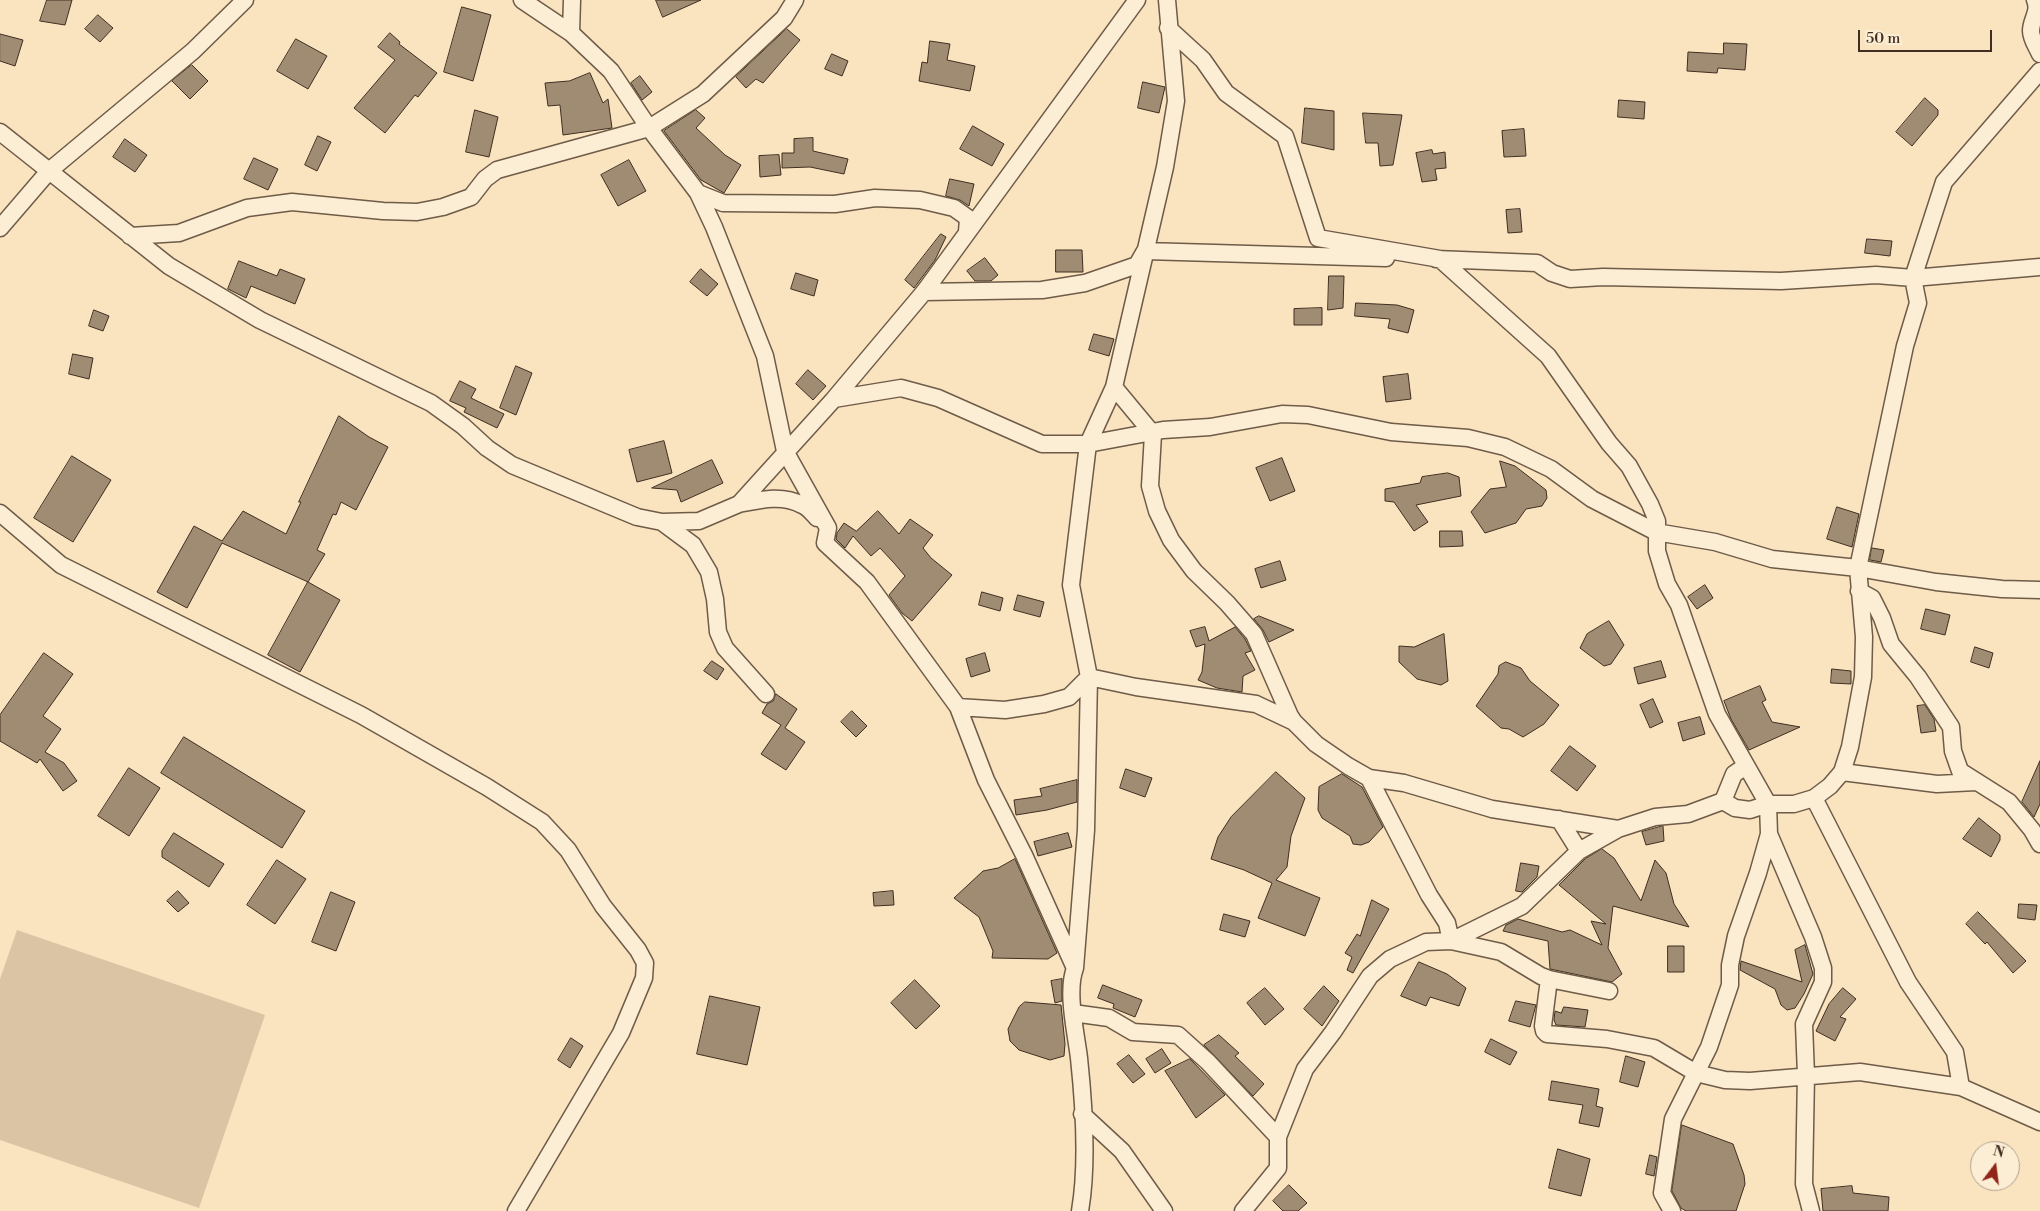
<!DOCTYPE html>
<html>
<head>
<meta charset="utf-8">
<style>
  body { margin:0 }
  #map { position:relative; width:2040px; height:1211px; overflow:hidden; background:#fae3bf; font-family:"Libre Bodoni",serif }
  canvas { display:block }
  .north { position:absolute; left:1970px; top:1141px; width:50px; height:50px; box-sizing:border-box; background:#fcedd5; border:1px solid #b0a18d; border-radius:50%; rotate:15deg; font-size:14px; font-weight:700; line-height:20px; text-align:center; color:#3f2e21 }
  .north::after { content:''; display:block; margin:auto; width:18px; height:22px; background:#8f2418; clip-path:polygon(50% 0,100% 100%,50% 72%,0 100%) }
  .scale { position:absolute; left:1858px; top:30px; width:134px; height:22px; box-sizing:border-box; border:2px solid #3f2e21; border-top:0; padding-left:6px; font-size:15px; line-height:18px; white-space:nowrap; color:#3f2e21; -webkit-text-stroke:4px #fcedd5; paint-order:stroke }
</style>
</head>
<body>
<div id="map">
<canvas width="2040" height="1211"></canvas>
<div class="north">N</div>
<div class="scale">50 m</div>
</div>
<script>
const g = document.querySelector('canvas').getContext('2d');
g.lineJoin = 'round';
function fillPath(path, color) { g.fillStyle = color; g.fill(path, 'evenodd'); }
function stroke(path, color, width, dash) { g.strokeStyle = color; g.lineWidth = width; g.lineCap = dash ? 'butt' : 'round'; g.setLineDash(dash || []); g.stroke(path); }
fillPath(new Path2D(`
  M 17,930 L 265,1015 L 199,1208 L 0,1140 L 0,979 Z`), '#dac4a4');
const building = new Path2D(`
  M 47,0 L 72,0 L 65,25 L 40,21 Z
  M 656,0 L 701,0 L 663,17 Z
  M 462,7 L 491,15 L 473,81 L 444,72 Z
  M 98,15 L 113,28 L 100,42 L 85,29 Z
  M 787,29 L 800,40 L 763,83 L 756,79 L 746,88 L 736,77 Z
  M 390,33 L 400,42 L 399,44 L 437,73 L 418,97 L 415,95 L 385,133 L 354,108 L 395,60 L 378,47 Z
  M 0,34 L 23,40 L 15,66 L 0,61 Z
  M 296,39 L 327,56 L 308,89 L 277,71 Z
  M 930,41 L 950,44 L 947,60 L 975,66 L 970,91 L 919,81 L 922,62 L 927,63 Z
  M 1724,43 L 1747,44 L 1745,70 L 1718,68 L 1717,73 L 1687,71 L 1688,52 L 1723,54 Z
  M 832,54 L 848,61 L 842,76 L 825,69 Z
  M 192,65 L 208,81 L 190,99 L 172,81 Z
  M 590,73 L 603,103 L 608,99 L 612,128 L 563,135 L 560,105 L 548,106 L 545,83 L 569,81 Z
  M 640,76 L 652,92 L 642,100 L 631,83 Z
  M 1143,82 L 1165,87 L 1159,113 L 1138,108 Z
  M 1925,98 L 1938,110 L 1938,115 L 1912,146 L 1896,132 Z
  M 1619,100 L 1645,102 L 1644,119 L 1618,117 Z
  M 1305,108 L 1334,111 L 1334,150 L 1302,143 Z
  M 475,110 L 498,117 L 489,157 L 466,152 Z
  M 696,110 L 705,118 L 696,128 L 725,155 L 741,165 L 724,193 L 701,180 L 664,131 Z
  M 1363,113 L 1402,115 L 1393,165 L 1380,166 L 1378,143 L 1366,143 Z
  M 973,126 L 1004,144 L 992,166 L 960,149 Z
  M 1524,129 L 1526,156 L 1504,157 L 1502,131 Z
  M 318,136 L 331,142 L 317,171 L 305,165 Z
  M 813,138 L 813,151 L 848,159 L 844,174 L 810,167 L 782,168 L 782,153 L 794,153 L 794,139 Z
  M 125,139 L 147,155 L 135,172 L 113,157 Z
  M 1432,150 L 1433,154 L 1445,152 L 1446,168 L 1435,169 L 1437,180 L 1422,182 L 1416,153 Z
  M 779,155 L 781,175 L 760,177 L 759,156 Z
  M 254,158 L 278,169 L 268,190 L 244,179 Z
  M 629,160 L 646,191 L 618,206 L 601,175 Z
  M 950,179 L 974,184 L 969,206 L 960,200 L 946,196 Z
  M 1520,209 L 1522,232 L 1508,233 L 1506,210 Z
  M 941,234 L 946,237 L 935,260 L 914,288 L 905,280 Z
  M 1867,239 L 1892,241 L 1890,256 L 1865,253 Z
  M 1056,250 L 1082,250 L 1083,272 L 1056,272 Z
  M 985,258 L 998,275 L 991,281 L 975,281 L 967,271 Z
  M 239,261 L 277,276 L 280,269 L 305,279 L 295,304 L 251,286 L 246,298 L 228,289 Z
  M 701,269 L 718,284 L 707,296 L 690,282 Z
  M 796,273 L 818,280 L 814,296 L 791,289 Z
  M 1329,276 L 1344,276 L 1343,308 L 1328,310 Z
  M 1356,303 L 1397,305 L 1414,310 L 1408,333 L 1388,328 L 1390,319 L 1355,316 Z
  M 1322,308 L 1322,325 L 1294,325 L 1294,309 Z
  M 94,310 L 109,316 L 103,331 L 89,326 Z
  M 1094,334 L 1114,339 L 1109,356 L 1089,350 Z
  M 73,354 L 93,358 L 89,379 L 69,374 Z
  M 516,366 L 532,373 L 516,415 L 500,408 Z
  M 808,370 L 826,386 L 813,400 L 796,384 Z
  M 1408,374 L 1411,399 L 1386,402 L 1383,377 Z
  M 460,381 L 476,389 L 471,398 L 504,414 L 497,428 L 464,412 L 466,408 L 450,401 Z
  M 339,416 L 369,437 L 388,447 L 356,510 L 341,502 L 336,515 L 333,514 L 317,550 L 325,554 L 308,582 L 222,543 L 187,608 L 157,592 L 194,526 L 222,541 L 243,511 L 286,534 L 301,502 L 299,502 Z
  M 664,441 L 672,473 L 637,482 L 629,450 Z
  M 72,456 L 111,480 L 73,542 L 34,518 Z
  M 1282,458 L 1295,491 L 1270,501 L 1256,468 Z
  M 712,460 L 723,483 L 681,502 L 677,490 L 652,488 Z
  M 1500,461 L 1515,466 L 1546,490 L 1547,498 L 1542,506 L 1526,509 L 1516,523 L 1485,533 L 1471,512 L 1490,489 L 1506,487 Z
  M 1448,473 L 1459,477 L 1461,496 L 1416,505 L 1428,522 L 1414,531 L 1394,502 L 1385,501 L 1385,489 L 1420,483 L 1422,477 Z
  M 1837,507 L 1859,514 L 1852,547 L 1827,539 Z
  M 878,511 L 899,534 L 910,519 L 933,535 L 923,548 L 931,558 L 952,575 L 912,621 L 902,613 L 889,595 L 905,576 L 894,563 L 880,548 L 871,556 L 853,536 L 845,548 L 836,539 L 837,533 L 844,523 L 856,531 Z
  M 1440,531 L 1462,531 L 1463,546 L 1440,547 Z
  M 1872,548 L 1884,550 L 1881,562 L 1870,560 Z
  M 1280,561 L 1286,580 L 1261,588 L 1255,569 Z
  M 308,582 L 340,600 L 300,672 L 268,655 Z
  M 1705,585 L 1713,598 L 1697,609 L 1688,597 Z
  M 982,592 L 1003,598 L 1000,611 L 979,605 Z
  M 1018,595 L 1044,602 L 1040,617 L 1014,610 Z
  M 1926,609 L 1950,615 L 1945,635 L 1921,629 Z
  M 1259,616 L 1294,630 L 1269,642 L 1263,630 L 1254,619 Z
  M 1609,621 L 1624,645 L 1611,664 L 1604,666 L 1580,648 L 1587,634 Z
  M 1205,627 L 1209,641 L 1235,627 L 1245,639 L 1251,651 L 1245,653 L 1255,670 L 1243,676 L 1242,692 L 1217,688 L 1198,680 L 1202,672 L 1205,644 L 1196,647 L 1190,631 Z
  M 1444,634 L 1448,681 L 1441,685 L 1417,679 L 1399,662 L 1399,646 L 1414,647 Z
  M 1975,647 L 1993,653 L 1989,668 L 1971,662 Z
  M 44,653 L 73,674 L 43,716 L 61,729 L 45,752 L 64,763 L 77,781 L 63,791 L 40,759 L 37,763 L 0,741 L 0,715 Z
  M 985,653 L 990,671 L 971,677 L 966,659 Z
  M 712,661 L 724,669 L 717,680 L 704,671 Z
  M 1661,661 L 1666,677 L 1638,684 L 1634,668 Z
  M 1506,662 L 1521,668 L 1530,681 L 1559,705 L 1544,724 L 1523,737 L 1509,729 L 1501,728 L 1476,706 L 1498,674 L 1499,666 Z
  M 1832,669 L 1851,671 L 1851,684 L 1831,683 Z
  M 1760,686 L 1766,700 L 1762,702 L 1772,722 L 1800,727 L 1749,750 L 1731,719 L 1724,701 Z
  M 776,694 L 797,709 L 785,728 L 805,742 L 786,770 L 761,754 L 781,725 L 762,713 L 767,704 L 773,701 Z
  M 1653,699 L 1663,722 L 1650,728 L 1640,705 Z
  M 1925,705 L 1934,719 L 1936,731 L 1921,733 L 1917,706 Z
  M 852,711 L 867,726 L 856,737 L 841,722 Z
  M 1700,717 L 1705,734 L 1683,741 L 1678,723 Z
  M 184,737 L 305,811 L 282,848 L 161,773 Z
  M 1570,746 L 1596,766 L 1577,791 L 1551,771 Z
  M 2040,761 L 2040,804 L 2034,817 L 2022,802 Z
  M 129,768 L 160,788 L 129,836 L 98,816 Z
  M 1126,769 L 1152,778 L 1145,797 L 1120,788 Z
  M 1276,772 L 1305,798 L 1291,836 L 1287,867 L 1276,880 L 1320,898 L 1305,936 L 1258,918 L 1272,883 L 1244,870 L 1211,859 L 1218,837 L 1231,817 Z
  M 1342,774 L 1362,787 L 1383,827 L 1369,842 L 1361,845 L 1353,844 L 1350,836 L 1322,818 L 1318,810 L 1319,787 Z
  M 1077,780 L 1077,802 L 1047,810 L 1016,815 L 1014,800 L 1042,796 L 1040,789 Z
  M 1979,818 L 2000,835 L 2000,840 L 1991,857 L 1963,839 Z
  M 1663,826 L 1664,841 L 1646,845 L 1642,832 Z
  M 174,833 L 224,864 L 209,887 L 162,857 L 162,851 Z
  M 1068,833 L 1072,847 L 1038,856 L 1034,842 Z
  M 1602,849 L 1614,858 L 1641,901 L 1655,860 L 1666,873 L 1674,904 L 1689,927 L 1613,906 L 1608,948 L 1622,974 L 1612,982 L 1550,969 L 1548,941 L 1503,931 L 1506,925 L 1518,919 L 1562,932 L 1570,930 L 1602,945 L 1591,921 L 1606,924 L 1559,885 L 1585,859 Z
  M 1015,859 L 1057,953 L 1048,959 L 992,958 L 993,951 L 979,917 L 954,898 L 983,871 L 998,868 Z
  M 277,860 L 306,879 L 275,924 L 247,905 Z
  M 1521,863 L 1539,866 L 1537,877 L 1522,892 L 1516,891 Z
  M 178,891 L 189,903 L 178,912 L 167,901 Z
  M 893,891 L 894,905 L 874,906 L 873,893 Z
  M 331,892 L 355,902 L 336,951 L 312,942 Z
  M 1372,900 L 1389,909 L 1353,973 L 1347,970 L 1352,957 L 1345,953 L 1357,934 L 1360,936 Z
  M 2019,904 L 2037,905 L 2035,920 L 2018,918 Z
  M 1978,912 L 2026,961 L 2013,973 L 1987,942 L 1985,944 L 1966,924 Z
  M 1224,914 L 1250,921 L 1245,937 L 1220,930 Z
  M 1805,945 L 1813,974 L 1804,994 L 1795,1008 L 1787,1010 L 1781,1005 L 1775,989 L 1740,970 L 1741,961 L 1802,982 L 1795,950 Z
  M 1668,946 L 1684,946 L 1684,972 L 1668,972 Z
  M 1419,962 L 1447,974 L 1466,988 L 1459,1006 L 1430,997 L 1426,1006 L 1401,996 Z
  M 1062,979 L 1062,1001 L 1055,1003 L 1051,981 Z
  M 915,980 L 940,1006 L 916,1029 L 891,1003 Z
  M 1103,985 L 1142,1000 L 1135,1017 L 1113,1008 L 1114,1004 L 1098,998 Z
  M 1324,986 L 1339,1001 L 1322,1026 L 1304,1009 Z
  M 1265,988 L 1284,1009 L 1265,1025 L 1247,1003 Z
  M 1843,988 L 1856,999 L 1840,1017 L 1846,1019 L 1835,1041 L 1816,1031 L 1829,1004 Z
  M 710,996 L 760,1007 L 747,1065 L 697,1054 Z
  M 1516,1001 L 1536,1005 L 1530,1027 L 1509,1021 Z
  M 1025,1002 L 1061,1005 L 1065,1044 L 1064,1056 L 1050,1060 L 1019,1050 L 1010,1041 L 1008,1029 L 1019,1007 Z
  M 1564,1007 L 1588,1010 L 1585,1027 L 1556,1025 L 1554,1020 L 1555,1011 L 1561,1013 Z
  M 1219,1035 L 1239,1053 L 1235,1056 L 1264,1084 L 1253,1096 L 1204,1045 Z
  M 571,1038 L 583,1046 L 570,1068 L 558,1060 Z
  M 1491,1039 L 1517,1052 L 1510,1065 L 1485,1052 Z
  M 1162,1049 L 1171,1063 L 1155,1073 L 1146,1059 Z
  M 1129,1055 L 1145,1074 L 1133,1083 L 1117,1064 Z
  M 1626,1056 L 1645,1062 L 1638,1087 L 1620,1082 Z
  M 1190,1059 L 1225,1095 L 1196,1118 L 1165,1071 Z
  M 1552,1081 L 1599,1089 L 1596,1106 L 1603,1108 L 1599,1127 L 1579,1123 L 1583,1105 L 1549,1100 Z
  M 1682,1125 L 1733,1144 L 1744,1175 L 1745,1184 L 1736,1211 L 1686,1211 L 1681,1208 L 1672,1191 Z
  M 1558,1149 L 1590,1159 L 1581,1196 L 1549,1188 Z
  M 1650,1155 L 1657,1157 L 1654,1176 L 1646,1174 Z
  M 1289,1185 L 1307,1203 L 1298,1211 L 1283,1211 L 1273,1201 Z
  M 1852,1186 L 1853,1193 L 1889,1197 L 1888,1211 L 1823,1211 L 1821,1189 Z`);
fillPath(building, '#a08c73');
stroke(building, '#3f2e21', 1);
const minor = new Path2D(`
  M 522,0 L 571,33 L 611,71 L 649,128 L 698,193 L 714,227 L 765,356 L 785,451 L 828,528 L 825,543 L 867,582 L 958,707 L 986,780 L 1024,855 L 1074,966
  M 2035,0 C 2040,12 2031,19 2031,31 C 2031,39 2037,47 2040,54
  M 1168,28 L 1203,60 L 1226,93 L 1285,136 L 1318,238 L 1440,259 L 1548,356 L 1609,443 L 1629,466 L 1650,504 L 1657,521 L 1657,551 L 1667,584 L 1679,605 L 1717,714 L 1768,804 L 1769,834 L 1813,937 L 1823,968 L 1823,982 L 1804,1024 L 1806,1075 L 1804,1184 L 1811,1211
  M 571,33 L 572,0
  M 0,132 L 169,266 L 260,320 L 431,403 L 463,426 L 487,448 L 512,465 L 637,517 L 662,522 L 699,521 L 739,504 L 834,399 L 924,292 L 1137,0
  M 698,193 L 723,203 L 835,204 L 875,198 L 920,200 L 954,208 L 968,218 L 967,232
  M 0,228 L 49,171 L 193,51 L 245,0
  M 130,236 L 179,233 L 247,208 L 292,202 L 383,211 L 417,212 L 443,207 L 471,197 L 485,179 L 497,170 L 649,128 L 703,94 L 784,18 L 795,0
  M 1436,259 L 1537,263 L 1552,273 L 1570,279 L 1603,277 L 1781,281 L 1876,275 L 1913,278 L 2040,267
  M 924,292 L 1042,290 L 1085,283 L 1137,265 L 1145,251 L 1386,258
  M 1114,387 L 1153,434 L 1150,486 L 1157,511 L 1171,540 L 1194,571 L 1227,603 L 1254,634 L 1290,716 L 1294,722
  M 834,399 L 901,388 L 938,398 L 1042,444 L 1088,444 L 1163,430 L 1210,427 L 1282,414 L 1308,415 L 1391,432 L 1468,438 L 1505,447 L 1551,469 L 1592,499 L 1656,532 L 1715,542 L 1772,559 L 1858,568 L 1936,582 L 2002,589 L 2040,590
  M 739,504 C 759,500 782,494 802,505 C 808,507 813,514 817,518
  M 0,513 L 61,565 L 361,715 L 487,787 L 542,822 L 568,850 L 603,906 L 638,950 L 645,963 L 644,978 L 621,1033 L 516,1211
  M 662,522 L 693,545 L 709,572 L 715,599 L 718,632 L 725,648 L 766,694
  M 1859,591 L 1872,598 L 1882,618 L 1891,644 L 1918,677 L 1951,727 L 1953,751 L 1960,771 L 2009,802 L 2032,830 L 2040,844
  M 958,707 L 1005,710 L 1044,704 L 1069,697 L 1089,677 L 1136,687 L 1256,704 L 1294,722 L 1316,744 L 1348,766 L 1369,778 L 1429,895 L 1447,923 L 1451,941 L 1501,952 L 1541,976 L 1549,979 L 1609,991
  M 1842,772 L 1937,784 L 1976,782
  M 1369,778 L 1404,783 L 1492,809 L 1618,829
  M 1814,798 L 1908,982 L 1955,1052 L 1961,1087 L 2040,1122
  M 1723,801 L 1734,774 L 1746,766
  M 1559,819 L 1579,851
  M 1549,979 L 1543,1026 L 1544,1031 L 1547,1034 L 1607,1039 L 1654,1048 L 1696,1073 L 1725,1080 L 1750,1081 L 1860,1072 L 1961,1087
  M 1073,1013 L 1109,1018 L 1133,1032 L 1178,1035 L 1208,1062 L 1278,1137
  M 1082,1114 L 1122,1151 L 1164,1211
  M 1080,1211 C 1088,1165 1084,1105 1079,1058 C 1076,1033 1066,992 1075,968 L 1086,830 L 1089,677 L 1071,585 L 1088,444 L 1114,387 L 1165,167 L 1176,101 L 1167,0
  M 1243,1211 L 1278,1168 L 1278,1137 L 1305,1069 L 1333,1032 L 1370,976 L 1390,959 L 1426,942 L 1451,941 L 1522,906 L 1579,851 L 1618,829 L 1655,817 L 1688,814 L 1723,801 L 1735,808 L 1750,810 L 1768,804 L 1794,804 L 1814,798 L 1830,786 L 1842,772 L 1850,747 L 1863,677 L 1864,637 L 1858,568 L 1905,346 L 1918,303 L 1913,278 L 1944,182 L 2040,71
  M 1672,1211 L 1662,1193 L 1673,1119 L 1709,1047 L 1730,985 L 1730,965 L 1736,936 L 1758,873 L 1769,834`);
stroke(minor, '#6e5b48', 19);
stroke(minor, '#fcedd5', 16);
</script>
</body>
</html>
